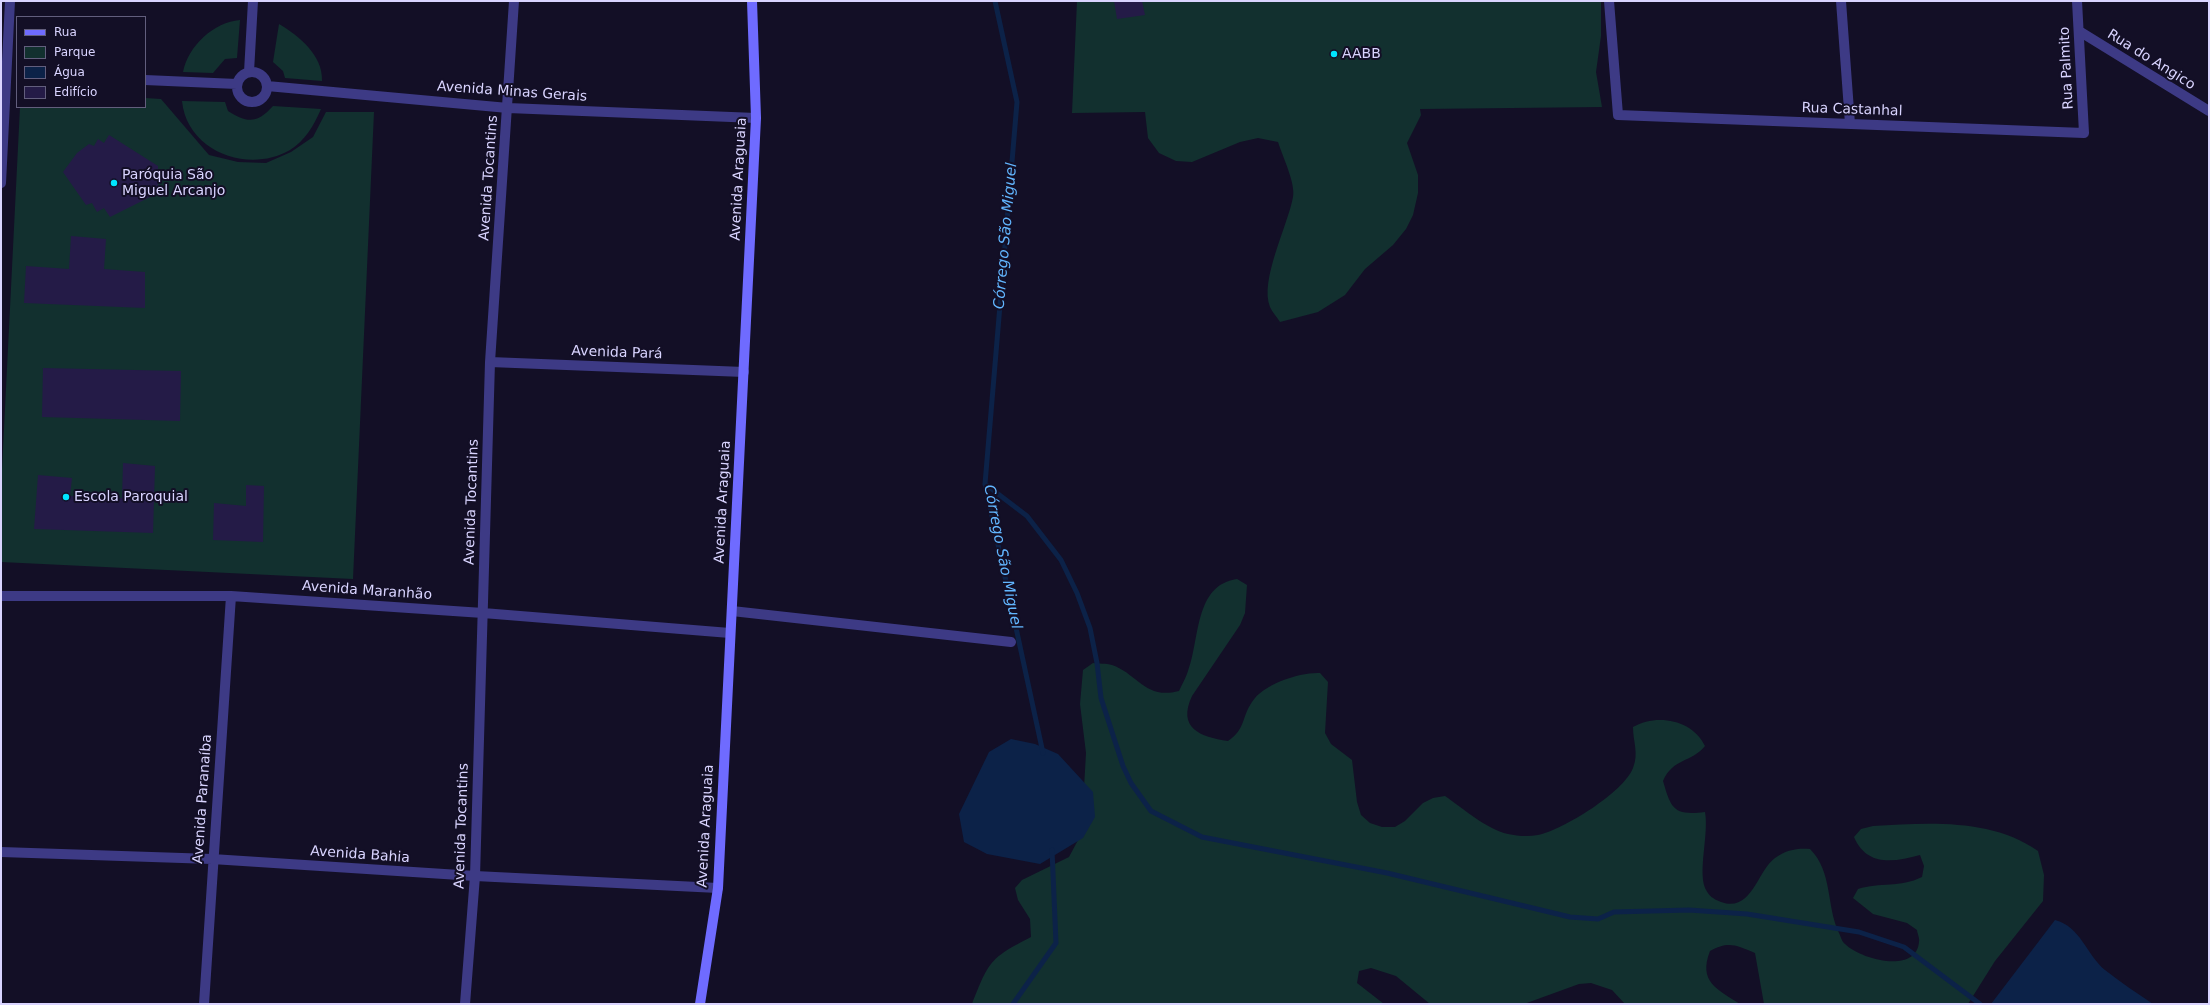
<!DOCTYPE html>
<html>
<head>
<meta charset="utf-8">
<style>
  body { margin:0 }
  #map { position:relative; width:2210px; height:1005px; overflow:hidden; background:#130f26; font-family:"DejaVu Sans",sans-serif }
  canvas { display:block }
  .frame { position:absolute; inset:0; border:2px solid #d9d4ff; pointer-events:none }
  .legend { position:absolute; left:16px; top:16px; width:130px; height:92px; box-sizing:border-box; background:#130f26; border:1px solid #625e7d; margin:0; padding:5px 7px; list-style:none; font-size:12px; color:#d9d4ff }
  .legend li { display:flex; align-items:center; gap:8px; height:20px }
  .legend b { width:20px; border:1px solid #625e7d }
</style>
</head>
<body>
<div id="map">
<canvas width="2210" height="1005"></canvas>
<div class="frame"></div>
<ul class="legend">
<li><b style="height:5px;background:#6f6bff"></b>Rua</li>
<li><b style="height:11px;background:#12302f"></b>Parque</li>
<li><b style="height:11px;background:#0c2248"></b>Água</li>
<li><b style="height:11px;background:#241b47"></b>Edifício</li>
</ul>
</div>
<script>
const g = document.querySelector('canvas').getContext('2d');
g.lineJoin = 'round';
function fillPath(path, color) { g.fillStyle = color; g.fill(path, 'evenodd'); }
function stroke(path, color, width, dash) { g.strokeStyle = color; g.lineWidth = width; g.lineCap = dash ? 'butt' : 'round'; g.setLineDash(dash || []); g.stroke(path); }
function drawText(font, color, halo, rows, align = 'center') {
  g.font = font + ' "DejaVu Sans",sans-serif'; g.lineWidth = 4; g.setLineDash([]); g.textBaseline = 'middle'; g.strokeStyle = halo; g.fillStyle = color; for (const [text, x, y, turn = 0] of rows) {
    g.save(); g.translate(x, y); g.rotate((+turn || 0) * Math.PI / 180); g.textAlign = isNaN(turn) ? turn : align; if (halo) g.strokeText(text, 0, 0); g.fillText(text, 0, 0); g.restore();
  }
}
fillPath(new Path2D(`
  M 1077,1 L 1601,1 L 1601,36 L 1596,72 L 1602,107 L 1420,109 L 1421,115 L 1407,143 L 1418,175 L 1418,193 L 1413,215 L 1406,229 L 1393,245 L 1365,269 L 1345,295 L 1318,312 L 1280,322 C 1277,317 1272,312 1270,307 C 1259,281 1288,225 1293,197 C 1296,184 1282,155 1278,142 L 1258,138 L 1240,142 L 1192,162 L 1176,161 L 1159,153 L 1148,138 L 1145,112 L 1072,113 Z
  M 240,20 L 237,58 L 225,59 L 213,73 L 183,72 C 188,46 214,22 240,20 Z
  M 279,24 C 299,36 323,55 322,81 L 285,78 L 283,71 L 273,62 Z
  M 145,98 L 161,99 L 209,155 L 238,162 L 266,163 L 291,152 L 313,137 L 326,112 L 374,112 L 353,579 L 1,562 L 1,489 L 20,107 L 145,107 Z
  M 182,101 L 225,102 L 228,111 C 247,123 257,124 273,106 L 321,109 C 314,125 305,141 290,150 C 249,174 187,152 182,101 Z
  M 1237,579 L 1247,585 L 1245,613 L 1240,625 L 1192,696 C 1177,728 1200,737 1228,741 C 1246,729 1241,718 1252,702 C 1263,684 1300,672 1320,673 L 1328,682 L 1325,733 L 1331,744 L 1352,760 L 1357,802 L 1361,815 L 1370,823 L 1382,827 L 1395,827 L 1405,821 L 1423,803 L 1433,798 L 1445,796 C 1464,809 1486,829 1508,834 C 1517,836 1528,837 1538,835 C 1563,830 1624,792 1633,768 C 1639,753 1633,742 1633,727 C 1657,713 1693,720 1705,746 C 1691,763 1673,758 1663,781 C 1671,808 1673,816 1705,812 C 1709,834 1698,869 1705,888 C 1709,896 1713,899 1721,902 C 1752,913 1757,871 1775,858 C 1786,850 1797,848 1810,849 C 1833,872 1826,906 1839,933 C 1841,937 1842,942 1845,944 C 1860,959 1916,975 1919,942 C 1920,938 1917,933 1917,930 L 1907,923 L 1873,914 L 1853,898 L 1858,889 C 1880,882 1900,888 1922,877 L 1924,866 L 1920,855 C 1894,862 1867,867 1854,837 L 1861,829 L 1873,826 C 1928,823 1991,818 2038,851 L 2044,875 L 2043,901 L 1995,961 L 1968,1004 L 1764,1004 L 1755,953 C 1736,945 1728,941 1710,951 C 1698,982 1717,989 1740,1004 L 1625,1004 L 1612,990 L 1591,983 L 1579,984 L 1524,1004 L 1430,1004 L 1396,976 L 1371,968 L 1359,971 L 1357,983 L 1384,1004 L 972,1004 C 989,961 990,958 1031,937 L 1030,919 L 1018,900 L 1015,888 L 1022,880 L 1069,857 L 1085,827 L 1084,788 L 1086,753 L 1080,704 L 1083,670 L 1093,663 C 1098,664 1106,663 1112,665 C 1138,674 1145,700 1179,691 C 1182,684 1186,678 1188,671 C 1200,640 1194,585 1237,579 Z`), '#12302f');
fillPath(new Path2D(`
  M 1011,739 L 1035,744 L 1058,754 L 1093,792 L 1095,817 L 1083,838 L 1040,864 L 987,854 L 964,842 L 959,814 L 989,752 Z
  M 2055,920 C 2081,927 2086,954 2105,970 C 2120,982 2137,993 2153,1004 L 1991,1004 Z`), '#0c2248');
stroke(new Path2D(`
  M 995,1 L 1017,102 L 985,484 L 1043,753
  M 985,484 L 1027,516 L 1061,560 L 1077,593 L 1090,628 L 1097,663 L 1101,698 L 1123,766 L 1131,783 L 1151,811 L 1202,837 L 1387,873 L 1570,917 L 1598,919 L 1614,912 L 1689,910 L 1747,914 L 1859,932 L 1904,947 L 1980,1004
  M 1013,1004 L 1056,943 L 1052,850`), '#0c2248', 5);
fillPath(new Path2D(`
  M 1114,1 L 1142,1 L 1145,15 L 1117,19 Z
  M 109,135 L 158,166 L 158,193 L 110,217 L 104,208 L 97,212 L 92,203 L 86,205 L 63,172 L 77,153 L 89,144 L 94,146 L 98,139 L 104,143 Z
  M 71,236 L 106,239 L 104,269 L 145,272 L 145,308 L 24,303 L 26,266 L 69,269 Z
  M 43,368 L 181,371 L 180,421 L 42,417 Z
  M 123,463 L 155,466 L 153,533 L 34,529 L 38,475 L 72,478 L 70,496 L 122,498 Z
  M 246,485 L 264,486 L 263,542 L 213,540 L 214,503 L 246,506 Z`), '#241b47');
stroke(new Path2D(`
  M 1609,1 L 1618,115 L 2084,133 L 2077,1
  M 1841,1 L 1850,124
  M 2079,31 L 2209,111
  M 249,72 L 253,1
  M237 87a15 15 0 1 1 30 0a15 15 0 1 1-30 0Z
  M 145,80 L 237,84
  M 267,86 L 508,108 L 756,118
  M 1,183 L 10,1
  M 490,362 L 744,372
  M 1,596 L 231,596 L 483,613 L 730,633
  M 732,611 L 1011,642
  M 1,852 L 212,859 L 475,876 L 718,888
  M 204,1004 L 231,596
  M 465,1004 L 475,876 L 490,362 L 514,1`), '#3d3a85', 10);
stroke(new Path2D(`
  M 700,1004 L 718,888 L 756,118 L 752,1`), '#6f6bff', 10);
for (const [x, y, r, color] of [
  [1334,54,4,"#00e5ff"],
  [114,183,4,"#00e5ff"],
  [66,497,4,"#00e5ff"]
]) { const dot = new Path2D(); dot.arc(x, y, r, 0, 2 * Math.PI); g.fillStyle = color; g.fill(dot); stroke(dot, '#130f26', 1.5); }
drawText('14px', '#d9d4ff', '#130f26', [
  ["AABB",1342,54],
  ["Paróquia São",122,175],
  ["Miguel Arcanjo",122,191],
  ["Escola Paroquial",74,497]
], 'left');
drawText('14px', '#d9d4ff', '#130f26', [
  ["Rua do Angico",2151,60,32],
  ["Rua Palmito",2067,68,-93],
  ["Avenida Minas Gerais",512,92,4],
  ["Rua Castanhal",1852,110,2],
  ["Avenida Tocantins",489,178,-86],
  ["Avenida Araguaia",739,179,-87],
  ["Avenida Pará",617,353,2],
  ["Avenida Tocantins",472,502,-88],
  ["Avenida Araguaia",723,502,-87],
  ["Avenida Maranhão",367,591,4],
  ["Avenida Paranaíba",203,799,-86],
  ["Avenida Tocantins",462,826,-88],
  ["Avenida Araguaia",706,826,-87],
  ["Avenida Bahia",360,855,4]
]);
drawText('italic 15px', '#62b6ff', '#130f26', [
  ["Córrego São Miguel",1006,236,-85],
  ["Córrego São Miguel",1002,557,79]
]);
</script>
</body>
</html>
